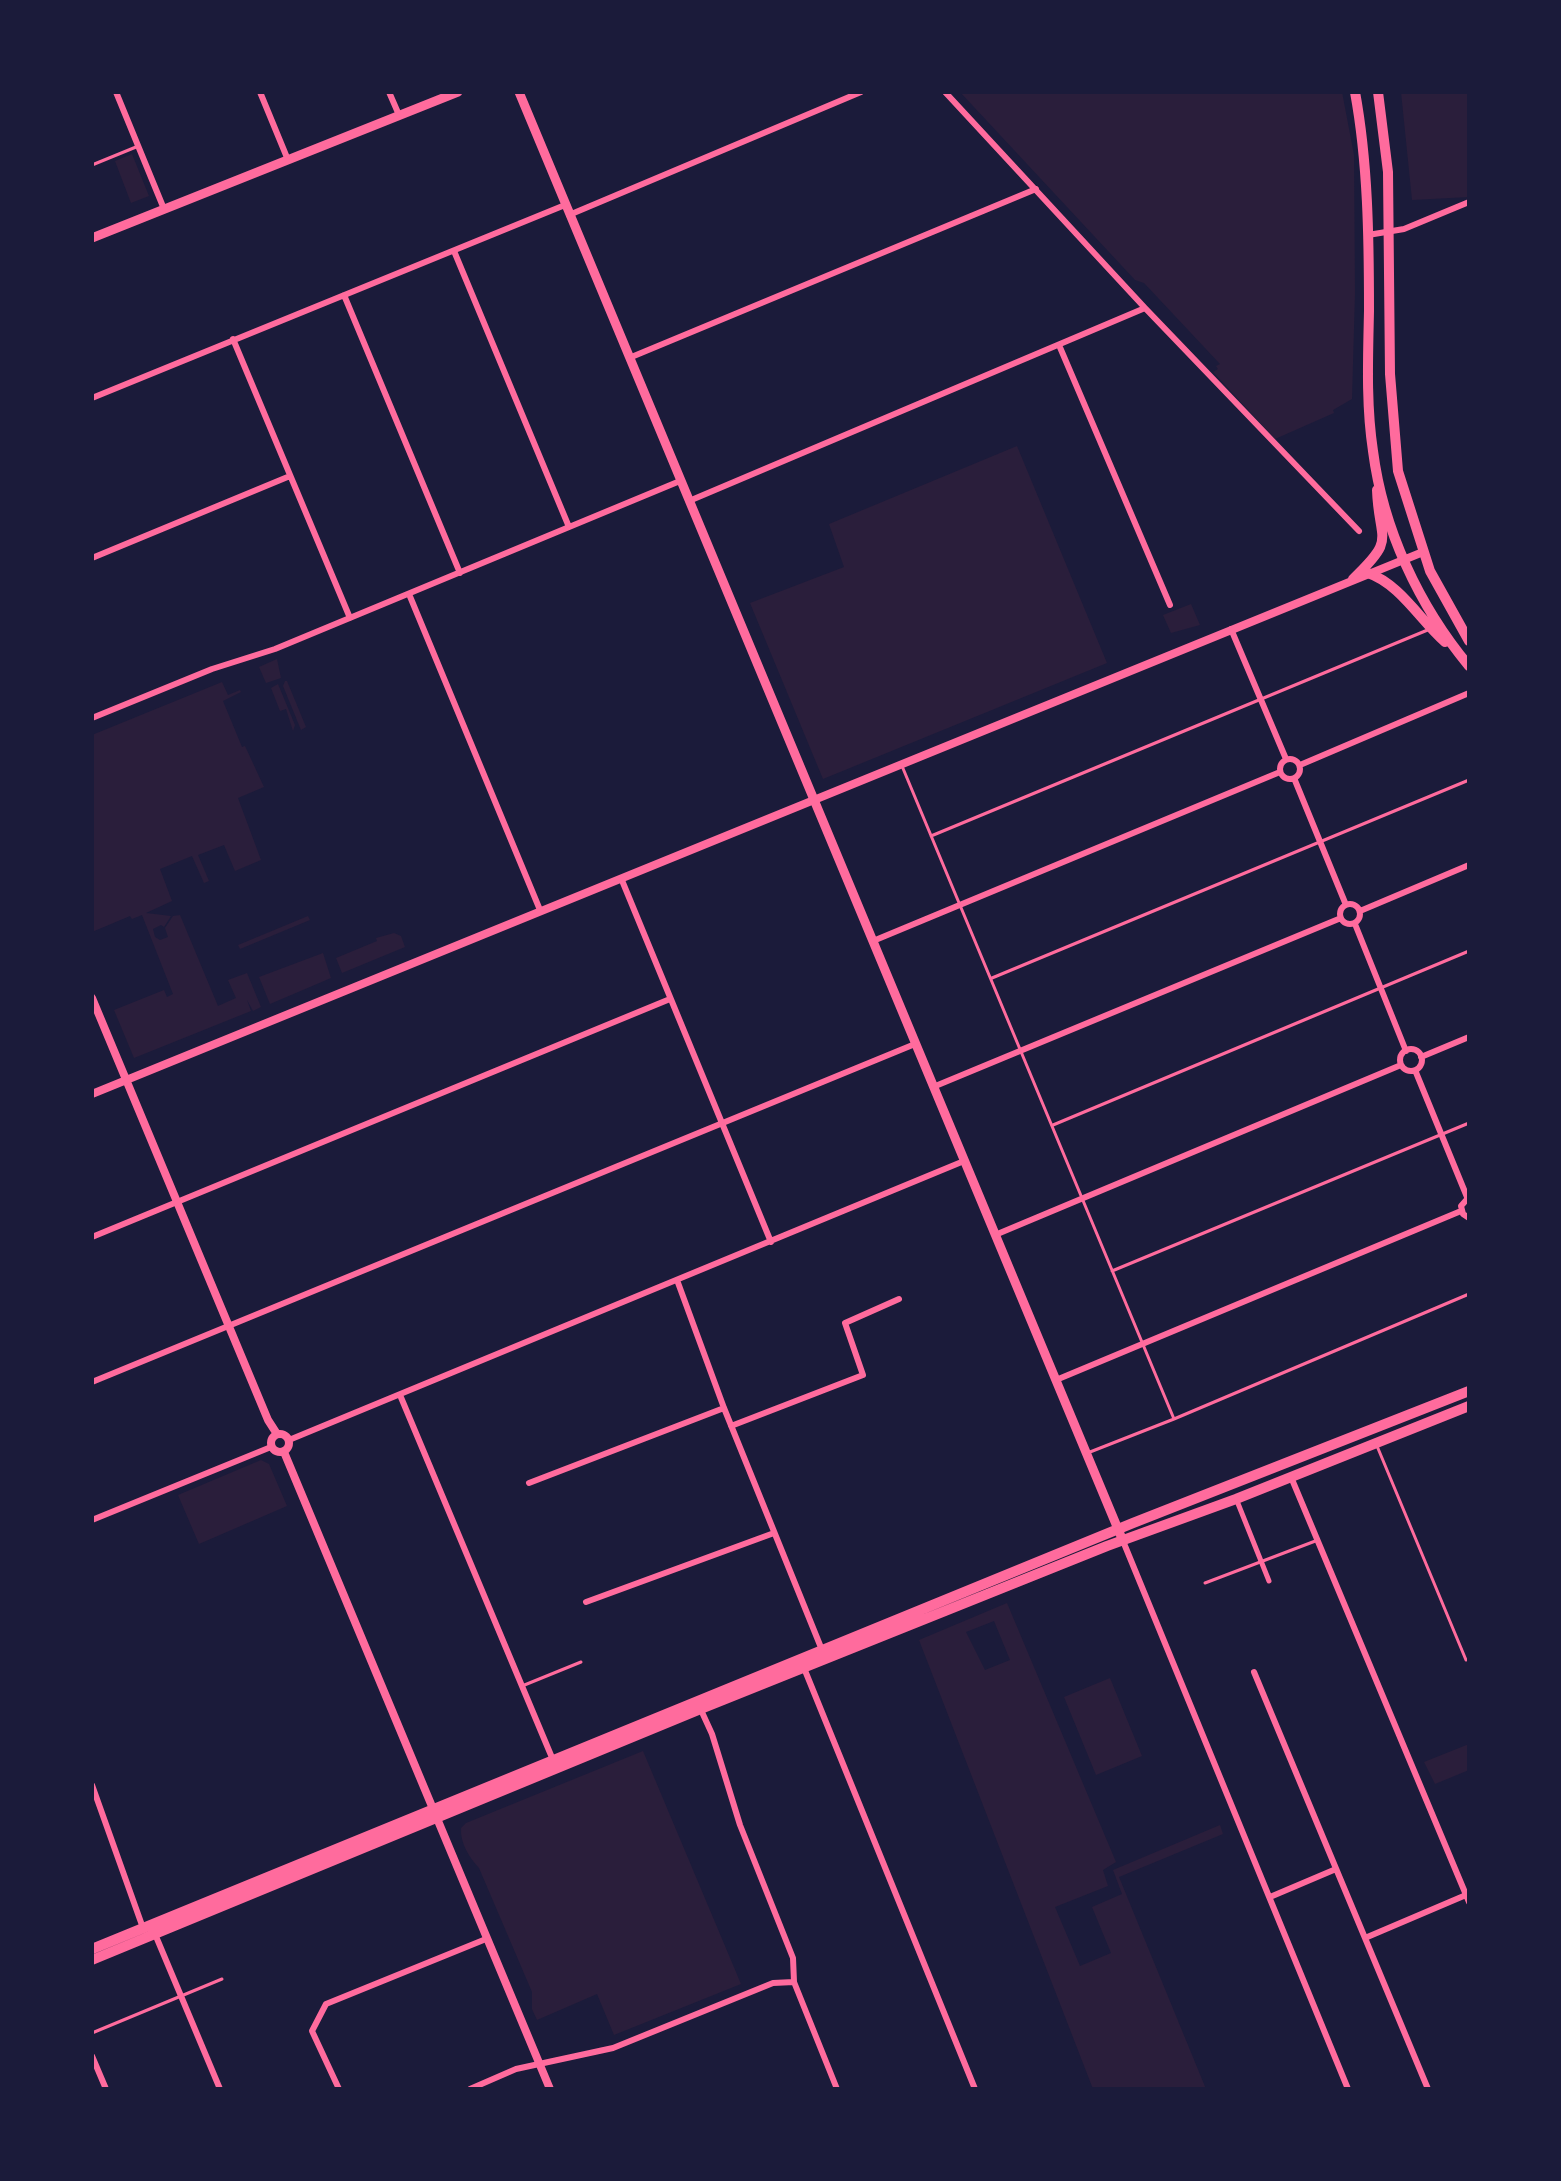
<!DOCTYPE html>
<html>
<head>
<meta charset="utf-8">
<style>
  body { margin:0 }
  #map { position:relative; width:1561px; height:2181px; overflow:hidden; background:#1b1b3a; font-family:"Libre Baskerville",serif }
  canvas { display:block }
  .frame { position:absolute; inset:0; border:94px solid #1b1b3a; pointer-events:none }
</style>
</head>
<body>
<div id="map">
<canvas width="1561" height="2181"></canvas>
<div class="frame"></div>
</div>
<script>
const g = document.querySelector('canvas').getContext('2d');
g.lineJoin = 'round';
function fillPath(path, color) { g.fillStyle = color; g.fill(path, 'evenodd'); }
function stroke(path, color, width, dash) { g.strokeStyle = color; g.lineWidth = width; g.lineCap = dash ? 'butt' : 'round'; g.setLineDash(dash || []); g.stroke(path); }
fillPath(new Path2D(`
  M 960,92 L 1342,92 L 1354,155 L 1355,293 L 1352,399 L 1333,410 L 1334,413 L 1275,439 L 1213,372 L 1218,369 L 1216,366 L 1220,364 L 1144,283 L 1135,280 Z
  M 1401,92 L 1469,92 L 1469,197 L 1412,200 Z
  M 132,154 L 149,196 L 131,203 L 115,161 Z
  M 1017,446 L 1107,663 L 823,779 L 750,603 L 844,567 L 829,524 Z
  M 1191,604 L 1200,625 L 1171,633 L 1163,615 Z
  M 277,659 L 281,678 L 266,683 L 259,667 Z
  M 285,681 L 287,681 L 306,727 L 301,730 L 283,686 Z
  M 222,682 L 228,695 L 240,690 L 241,692 L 223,701 L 242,747 L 245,746 L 264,787 L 238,798 L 261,860 L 235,871 L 224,845 L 198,855 L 209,881 L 204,883 L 192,856 L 160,869 L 172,901 L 146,913 L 171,916 L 164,927 L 161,925 L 153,929 L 155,937 L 160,940 L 168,937 L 165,928 L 173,916 L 180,915 L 218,1006 L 236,998 L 228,980 L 247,973 L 261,1007 L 253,1011 L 247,1000 L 251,1011 L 134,1058 L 114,1010 L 164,990 L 167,997 L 173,994 L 142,915 L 132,919 L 130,916 L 92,932 L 92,735 Z
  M 278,684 L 295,725 L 293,731 L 286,709 L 280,711 L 271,688 Z
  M 308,916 L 310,920 L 240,949 L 238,945 Z
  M 394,933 L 401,936 L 405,947 L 342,973 L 336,958 L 377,941 L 376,938 Z
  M 323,953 L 331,978 L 270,1004 L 259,977 Z
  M 261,1460 L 269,1464 L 287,1506 L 199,1544 L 178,1495 Z
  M 1007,1603 L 1116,1862 L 1103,1870 L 1108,1886 L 1055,1907 L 1080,1966 L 1111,1953 L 1092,1907 L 1122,1894 L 1113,1870 L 1220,1825 L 1223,1834 L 1119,1877 L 1206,2089 L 1093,2089 L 919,1640 ZM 994,1621 L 1010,1660 L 985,1670 L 966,1632 Z
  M 1110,1678 L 1142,1756 L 1096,1775 L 1064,1697 Z
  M 1469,1744 L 1469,1770 L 1435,1784 L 1424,1762 Z
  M 643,1751 L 741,1984 L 614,2035 L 597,1994 L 537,2020 L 532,2009 L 532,1992 L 479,1868 C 469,1857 460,1843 461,1828 L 466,1823 Z`), '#2a1e3b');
stroke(new Path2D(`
  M 92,165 L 136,147
  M 902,766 L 1174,1419
  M 931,836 L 1430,629
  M 992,978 L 1469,780
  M 1053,1125 L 1469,951
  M 1112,1271 L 1469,1123
  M 1377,1446 L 1466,1660
  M 1090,1452 L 1174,1419 L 1469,1294
  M 1205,1583 L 1318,1540
  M 522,1686 L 581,1662
  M 92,2033 L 222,1979`), '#ff6b9d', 3);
stroke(new Path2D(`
  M 1237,1501 L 1269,1581`), '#ff6b9d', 5);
stroke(new Path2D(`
  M 116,92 L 164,209
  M 260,92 L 288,160
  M 389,92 L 399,115
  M 945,92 L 1145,308 L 1359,531
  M 569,215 L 861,92
  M 1368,235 L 1404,229 L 1469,202
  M 454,251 L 569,527
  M 344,295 L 460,573
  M 233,339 L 350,618
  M 1059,345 L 1170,605
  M 629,358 L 1036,189
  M 92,398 L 565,205
  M 689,501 L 1145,308
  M 92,558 L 290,476
  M 409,594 L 540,910
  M 1231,629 L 1286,759
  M 92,718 L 212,669 L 275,649 L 680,481
  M1280 769a10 10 0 1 1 20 0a10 10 0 1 1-20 0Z
  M 1300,765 L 1469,693
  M 1294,778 L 1346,905
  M 621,878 L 771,1242
  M1340 914a10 10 0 1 1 20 0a10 10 0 1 1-20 0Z
  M 1360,911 L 1469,865
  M 1355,924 L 1406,1051
  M 873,941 L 1280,772
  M1400 1060a11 11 0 1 1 22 0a11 11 0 1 1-22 0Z
  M 1421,1057 L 1469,1037
  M 1415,1070 L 1467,1197
  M 933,1087 L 1341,918
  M 1469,1197 L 1461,1206 L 1463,1214 L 1469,1218
  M 995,1235 L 1401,1065
  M 92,1237 L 670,999
  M 677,1280 L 724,1408 L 822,1650
  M 1056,1380 L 1461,1211
  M 92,1382 L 915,1044
  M 400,1395 L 553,1760
  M 731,1426 L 863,1375 L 845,1323 L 899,1299
  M 289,1440 L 964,1161
  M 1291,1477 L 1469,1902
  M 529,1483 L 724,1408
  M 92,1520 L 271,1447
  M 1123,1541 L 1348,2089
  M 586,1602 L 774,1533
  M 804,1668 L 975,2089
  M 1254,1672 L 1428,2089
  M 701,1710 L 712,1734 L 740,1825 L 793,1958 L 794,1982 L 837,2089
  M 92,1785 L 143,1928
  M 1270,1897 L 1336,1869
  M 155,1934 L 220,2089
  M 1365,1938 L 1466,1895
  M 92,2056 L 106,2089
  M 339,2089 L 312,2031 L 326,2004 L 486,1939
  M 470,2089 L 516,2069 L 613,2048 L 773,1983 L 794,1982`), '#ff6b9d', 6);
stroke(new Path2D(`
  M 92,998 L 268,1420 L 277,1434
  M 92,1094 L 1423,552
  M271 1443a9 9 0 1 1 18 0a9 9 0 1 1-18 0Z
  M 284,1452 L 550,2089`), '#ff6b9d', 8);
stroke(new Path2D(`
  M 519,92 L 1123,1541
  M 92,238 L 458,92`), '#ff6b9d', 9);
stroke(new Path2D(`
  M 1355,92 C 1368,163 1369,238 1369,311 C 1368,358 1366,405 1373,451 C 1383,529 1419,606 1469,666
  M 1378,92 L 1388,172 L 1390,374 L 1398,471 L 1430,571 L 1469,641
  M 1368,573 C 1400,584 1420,620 1445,642
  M 1353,579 C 1397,537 1379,543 1377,490
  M 92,1949 L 1133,1523 L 1469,1391
  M 92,1960 L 701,1709 L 1107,1546 L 1236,1499 L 1469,1406`), '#ff6b9d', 10);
</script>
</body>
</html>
